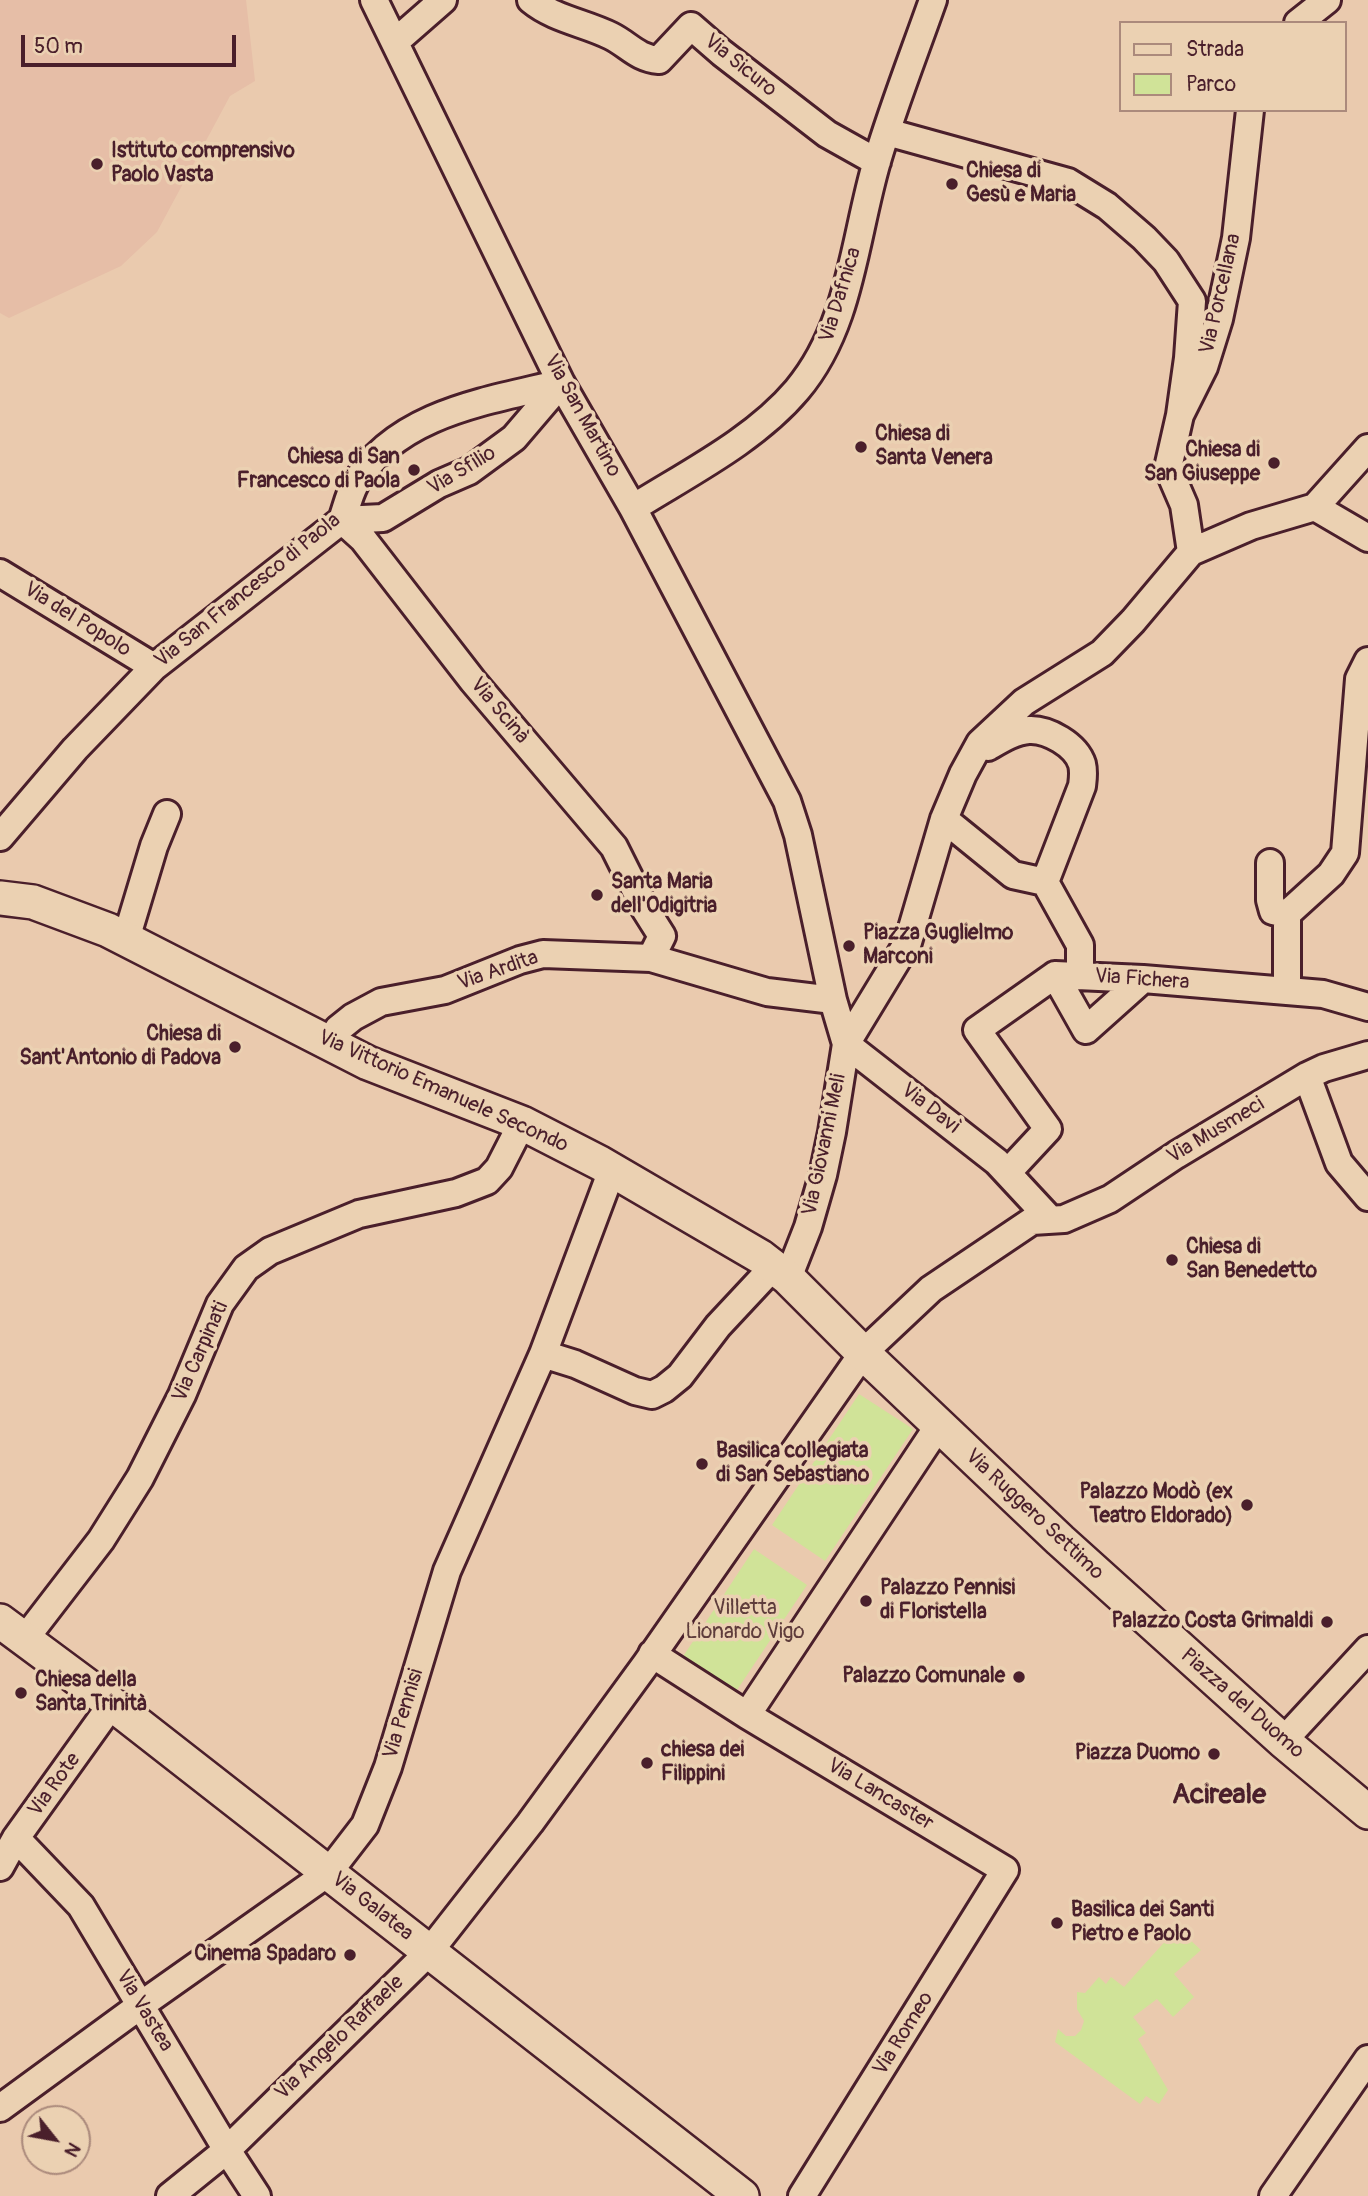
<!DOCTYPE html>
<html>
<head>
<meta charset="utf-8">
<style>
  body { margin:0 }
  #map { position:relative; width:1368px; height:2196px; overflow:hidden; background:#eacaae; font-family:Pangolin,sans-serif }
  canvas { display:block }
  .legend { position:absolute; left:1119px; top:21px; width:228px; height:91px; box-sizing:border-box; background:#ebd1b2; border:2px solid #ab8a7c; margin:0; padding:9px 12px; list-style:none; font-size:21px; color:#4a1f2b }
  .legend li { display:flex; align-items:center; gap:14px; height:35px }
  .legend b { width:35px; border:2px solid #ab8a7c }
  .north { position:absolute; left:21px; top:2105px; width:70px; height:70px; box-sizing:border-box; background:#ebd1b2; border:2px solid #ab8a7c; border-radius:50%; rotate:121deg; font-size:19px; font-weight:700; line-height:28px; text-align:center; color:#4a1f2b }
  .north::after { content:''; display:block; margin:auto; width:24px; height:32px; background:#4a1f2b; clip-path:polygon(50% 0,100% 100%,50% 72%,0 100%) }
  .scale { position:absolute; left:21px; top:35px; width:215px; height:32px; box-sizing:border-box; border:4px solid #4a1f2b; border-top:0; padding-left:9px; font-size:21px; line-height:24px; white-space:nowrap; color:#4a1f2b; -webkit-text-stroke:5px #ebd1b2; paint-order:stroke }
</style>
</head>
<body>
<div id="map">
<canvas width="1368" height="2196"></canvas>
<ul class="legend">
<li><b style="height:9px;background:#ebd1b2"></b>Strada</li>
<li><b style="height:19px;background:#d0e398"></b>Parco</li>
</ul>
<div class="north">N</div>
<div class="scale">50 m</div>
</div>
<script>
const g = document.querySelector('canvas').getContext('2d');
g.lineJoin = 'round';
function fillPath(path, color) { g.fillStyle = color; g.fill(path, 'evenodd'); }
function stroke(path, color, width, dash) { g.strokeStyle = color; g.lineWidth = width; g.lineCap = dash ? 'butt' : 'round'; g.setLineDash(dash || []); g.stroke(path); }
function drawText(font, color, halo, rows, align = 'center') {
  g.font = font + ' Pangolin,sans-serif'; g.lineWidth = 7; g.setLineDash([]); g.textBaseline = 'middle'; g.strokeStyle = halo; g.fillStyle = color; for (const [text, x, y, turn = 0] of rows) {
    g.save(); g.translate(x, y); g.rotate((+turn || 0) * Math.PI / 180); g.textAlign = isNaN(turn) ? turn : align; if (halo) g.strokeText(text, 0, 0); g.fillText(text, 0, 0); g.restore();
  }
}
fillPath(new Path2D(`
  M 0,0 L 246,0 L 255,81 L 230,96 L 157,232 L 121,266 L 9,318 L 0,313 Z`), '#e6bea7');
fillPath(new Path2D(`
  M 859,1394 L 913,1429 L 825,1561 L 772,1525 Z
  M 754,1549 L 807,1585 L 735,1693 L 682,1658 Z
  M 1177,1928 L 1201,1950 L 1174,1974 L 1194,1997 L 1173,2017 L 1157,1999 L 1133,2017 L 1146,2033 L 1138,2039 L 1168,2090 L 1159,2104 L 1146,2096 L 1140,2104 L 1055,2042 L 1058,2029 L 1066,2036 L 1075,2036 L 1081,2030 L 1084,2021 L 1077,2009 L 1077,1992 L 1085,1993 L 1099,1977 L 1106,1984 L 1111,1977 L 1124,1987 Z`), '#d0e398');
const minor = new Path2D(`
  M 374,0 L 561,383 L 633,508 L 787,801 L 798,835 L 833,1000 L 846,1044 L 997,1162 L 1049,1218
  M 531,0 C 554,19 585,23 611,36 C 629,45 637,58 659,60 L 691,26 L 722,53 L 827,134 L 877,162
  M 1298,23 L 1327,0
  M 395,42 L 443,0
  M 887,132 L 1068,182 L 1107,206 L 1144,238 L 1166,261 L 1192,301 L 1188,358 L 1180,415
  M 1315,507 L 1368,448
  M 1315,507 L 1368,538
  M 633,508 C 687,474 755,440 797,390 C 851,326 854,239 877,161 C 893,107 914,54 933,0
  M 342,520 L 363,539 L 473,681 L 614,847 L 645,909 L 662,936 L 651,958
  M 342,520 L 383,518 L 439,484 L 469,471 L 514,438 L 561,383
  M 1191,552 L 1184,505 L 1168,468 L 1180,415 L 1204,367 L 1219,319 L 1236,238 L 1250,110
  M 0,573 L 154,667
  M 944,819 L 1013,875 L 1045,882 L 1082,786 C 1083,778 1084,772 1082,764 C 1076,745 1048,729 1029,730 C 1014,731 1000,740 988,747
  M 0,837 L 75,749 L 154,667 L 342,520 C 346,509 349,495 355,484 C 396,413 488,401 561,383
  M 1270,863 L 1270,900 L 1273,911 L 1287,914
  M 1045,882 L 1080,945 L 1080,976
  M 126,939 L 154,846 L 167,814
  M 1055,975 L 1086,1030 L 1143,979
  M 1287,991 L 1287,914 L 1331,874 L 1345,853 L 1359,679 L 1368,661
  M 330,1042 L 338,1029 L 353,1017 L 381,1002 L 445,990 L 520,960 L 543,954 L 651,958 L 767,992 L 833,1000
  M 1307,1076 L 1339,1163 L 1368,1197
  M 1008,1172 L 1048,1129 L 977,1030 L 1055,975 L 1143,979 L 1323,994 L 1368,1007
  M 788,1278 L 808,1227 L 823,1175 L 832,1132 L 846,1044 L 908,942 L 944,819 L 963,774 L 980,743 L 1024,702 L 1102,653 L 1133,621 L 1191,552 L 1251,526 L 1315,507
  M 543,1354 L 575,1364 L 635,1391 L 652,1395 L 664,1389 L 680,1376 L 718,1326 L 774,1266
  M 24,1640 L 101,1540 L 140,1478 L 182,1395 L 220,1304 L 246,1268 L 270,1251 L 359,1214 L 456,1193 L 487,1181 L 499,1168 L 522,1123
  M 652,1654 L 747,1715 L 939,1425
  M 747,1715 L 1005,1870 L 802,2196
  M 1283,1741 L 1368,1649
  M 16,1838 L 81,1906 L 227,2150 L 257,2196
  M 0,1867 L 16,1838 L 112,1704
  M 0,2108 L 141,2005 L 328,1873 L 365,1825 L 388,1767 L 447,1571 L 543,1354 L 612,1170
  M 170,2196 L 227,2150 L 429,1952 L 530,1823 L 646,1664 L 863,1353 L 931,1289 L 1032,1221 L 1064,1219 L 1110,1199 L 1176,1155 L 1307,1076 L 1324,1068 L 1368,1055
  M 1273,2196 L 1368,2059`);
const tertiary = new Path2D(`
  M 0,898 L 33,902 L 108,930 L 368,1063 L 522,1123 L 600,1163 L 761,1257 L 788,1278 L 863,1353 L 1060,1540 L 1283,1741 L 1368,1812
  M 0,1621 L 112,1704 L 742,2196`);
stroke(minor, '#4a1f2b', 32);
stroke(tertiary, '#4a1f2b', 38);
stroke(minor, '#ebd1b2', 26);
stroke(tertiary, '#ebd1b2', 33);
for (const [x, y, r, color] of [
  [97,164,7,"#4a1f2b"],
  [952,184,7,"#4a1f2b"],
  [861,447,7,"#4a1f2b"],
  [1274,463,7,"#4a1f2b"],
  [414,470,7,"#4a1f2b"],
  [597,895,7,"#4a1f2b"],
  [849,946,7,"#4a1f2b"],
  [235,1047,7,"#4a1f2b"],
  [1172,1260,7,"#4a1f2b"],
  [702,1464,7,"#4a1f2b"],
  [1247,1505,7,"#4a1f2b"],
  [866,1601,7,"#4a1f2b"],
  [1327,1622,7,"#4a1f2b"],
  [1019,1677,7,"#4a1f2b"],
  [21,1693,7,"#4a1f2b"],
  [1214,1754,7,"#4a1f2b"],
  [647,1763,7,"#4a1f2b"],
  [1057,1923,7,"#4a1f2b"],
  [350,1955,7,"#4a1f2b"]
]) { const dot = new Path2D(); dot.arc(x, y, r, 0, 2 * Math.PI); g.fillStyle = color; g.fill(dot); stroke(dot, '#ebd1b2', 2.5); }
drawText('21px', '#4a1f2b', '#ebd1b2', [
  ["Via Sicuro",740,66,39],
  ["Via Porcellana",1221,294,-77],
  ["Via Dafnica",841,295,-73],
  ["Via San Martino",582,416,61],
  ["Via Sfilio",462,471,-31],
  ["Via San Francesco di Paola",248,591,-39],
  ["Via del Popolo",77,620,32],
  ["Via Scinà",499,711,50],
  ["Via Ardita",498,971,-19],
  ["Via Fichera",1142,980,4],
  ["Via Vittorio Emanuele Secondo",443,1092,24],
  ["Via Davì",930,1109,38],
  ["Via Musmeci",1216,1131,-31],
  ["Via Giovanni Meli",825,1145,-78],
  ["Via Carpinati",201,1352,-66],
  ["Via Ruggero Settimo",1034,1515,43],
  ["Piazza del Duomo",1242,1704,41],
  ["Via Pennisi",404,1714,-73],
  ["Via Rote",55,1785,-54],
  ["Via Lancaster",880,1795,31],
  ["Via Galatea",372,1907,38],
  ["Via Vastea",144,2011,59],
  ["Via Romeo",904,2034,-58],
  ["Via Angelo Raffaele",340,2038,-44]
]);
drawText('bold 21px', '#4a1f2b', '#ebd1b2', [
  ["Istituto comprensivo",111,152],
  ["Paolo Vasta",111,176],
  ["Chiesa di",966,172],
  ["Gesù e Maria",966,196],
  ["Chiesa di",875,435],
  ["Santa Venera",875,459],
  ["Chiesa di",1260,451,"right"],
  ["San Giuseppe",1260,475,"right"],
  ["Chiesa di San",400,458,"right"],
  ["Francesco di Paola",400,482,"right"],
  ["Santa Maria",611,883],
  ["dell'Odigitria",611,907],
  ["Piazza Guglielmo",863,934],
  ["Marconi",863,958],
  ["Chiesa di",221,1035,"right"],
  ["Sant'Antonio di Padova",221,1059,"right"],
  ["Chiesa di",1186,1248],
  ["San Benedetto",1186,1272],
  ["Basilica collegiata",716,1452],
  ["di San Sebastiano",716,1476],
  ["Palazzo Modò (ex",1233,1493,"right"],
  ["Teatro Eldorado)",1233,1517,"right"],
  ["Palazzo Pennisi",880,1589],
  ["di Floristella",880,1613],
  ["Palazzo Costa Grimaldi",1313,1622,"right"],
  ["Palazzo Comunale",1005,1677,"right"],
  ["Chiesa della",35,1681],
  ["Santa Trinità",35,1705],
  ["chiesa dei",661,1751],
  ["Filippini",661,1775],
  ["Piazza Duomo",1200,1754,"right"],
  ["Basilica dei Santi",1071,1911],
  ["Pietro e Paolo",1071,1935],
  ["Cinema Spadaro",336,1955,"right"]
], 'left');
drawText('21px', '#5e3c3b', '#ebd1b2', [
  ["Villetta",745,1609],
  ["Lionardo Vigo",745,1633]
]);
drawText('bold 28px', '#4a1f2b', '#ebd1b2', [
  ["Acireale",1219,1796]
]);
</script>
</body>
</html>
